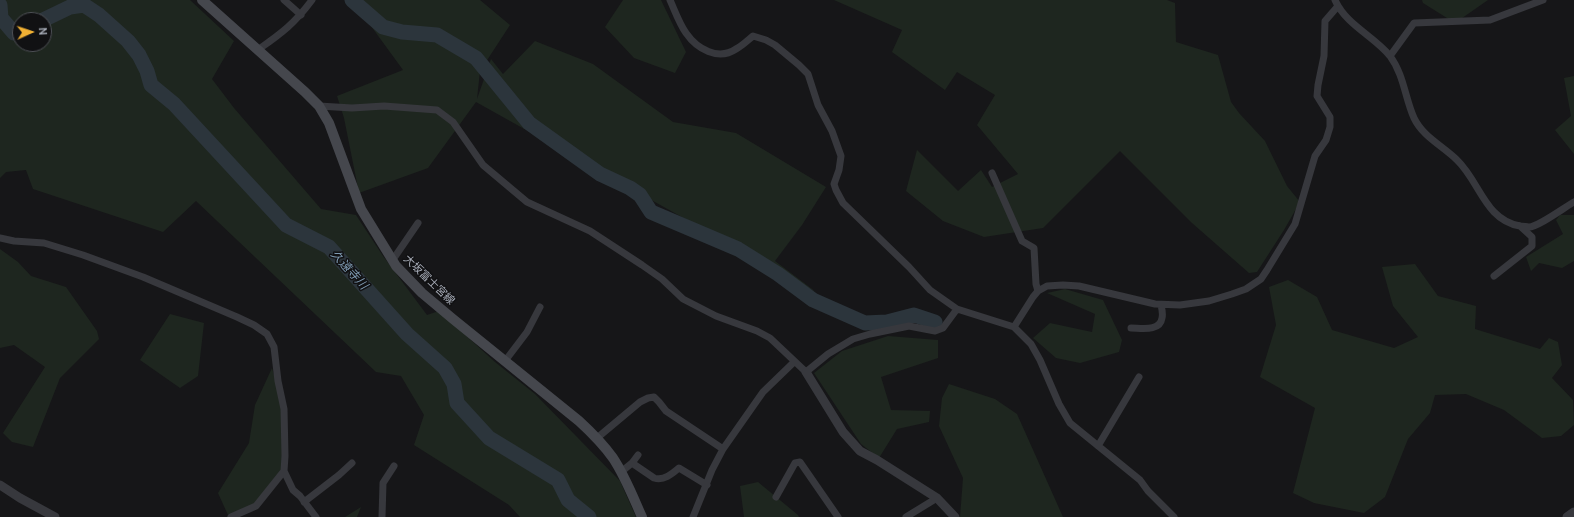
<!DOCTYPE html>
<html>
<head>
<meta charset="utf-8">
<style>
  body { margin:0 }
  #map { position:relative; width:1574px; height:517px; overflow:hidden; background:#161618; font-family:Cabin,sans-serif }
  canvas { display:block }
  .north { position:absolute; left:12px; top:12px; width:40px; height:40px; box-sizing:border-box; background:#111113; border:1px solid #4d4f55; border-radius:50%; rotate:87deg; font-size:11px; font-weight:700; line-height:16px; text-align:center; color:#a8adb8 }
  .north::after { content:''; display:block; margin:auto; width:14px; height:18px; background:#f2b134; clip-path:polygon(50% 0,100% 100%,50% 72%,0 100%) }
</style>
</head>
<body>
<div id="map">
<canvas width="1574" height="517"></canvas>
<div class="north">N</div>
</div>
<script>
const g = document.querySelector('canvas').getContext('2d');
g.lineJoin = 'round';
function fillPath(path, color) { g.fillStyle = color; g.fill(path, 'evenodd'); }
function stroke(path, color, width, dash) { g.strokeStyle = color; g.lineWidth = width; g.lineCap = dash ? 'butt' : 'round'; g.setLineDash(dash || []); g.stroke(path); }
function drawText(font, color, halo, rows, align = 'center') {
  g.font = font + ' Cabin,"Noto Sans JP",sans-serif'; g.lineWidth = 3; g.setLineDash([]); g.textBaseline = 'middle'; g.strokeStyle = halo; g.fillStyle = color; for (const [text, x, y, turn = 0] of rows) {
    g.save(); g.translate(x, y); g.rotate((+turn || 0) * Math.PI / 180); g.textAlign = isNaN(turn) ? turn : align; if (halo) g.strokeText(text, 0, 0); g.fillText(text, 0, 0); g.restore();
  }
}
fillPath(new Path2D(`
  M 0,0 L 190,0 L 234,41 L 212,79 L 234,108 L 321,209 L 356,215 L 383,256 L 427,315 L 439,311 L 495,362 L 535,394 L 620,481 L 636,517 L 520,517 L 509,505 L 414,445 L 424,415 L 401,376 L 376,372 L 196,201 L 163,232 L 33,189 L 26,170 L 6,172 L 0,178 ZM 20,20 L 44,20 L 44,44 L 20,44 Z
  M 352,0 L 480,0 L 510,25 L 480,71 L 477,99 L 491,59 L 503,74 L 535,41 L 593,64 L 673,122 L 736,133 L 826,187 L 802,225 L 775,261 L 816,292 L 476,102 L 428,168 L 359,193 L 344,118 L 337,96 L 403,70 Z
  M 623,0 L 661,0 L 686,52 L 675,73 L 634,58 L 605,27 Z
  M 834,0 L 1167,0 L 1175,3 L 1176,42 L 1218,55 L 1231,102 L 1239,113 L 1265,141 L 1287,186 L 1300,202 L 1284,230 L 1257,272 L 1249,273 L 1192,223 L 1120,151 L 1043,228 L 984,237 L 943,221 L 906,191 L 917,150 L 958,191 L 981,170 L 992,187 L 1018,174 L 977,125 L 995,95 L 957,72 L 945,90 L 892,52 L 902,30 Z
  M 1422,0 L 1488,0 L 1455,23 L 1423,3 Z
  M 1574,76 L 1574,154 L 1555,130 L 1571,116 L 1564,78 Z
  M 1560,215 L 1574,215 L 1574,261 L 1562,268 L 1539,263 L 1531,271 L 1526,257 L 1563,234 L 1556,220 Z
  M 0,249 L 18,262 L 31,276 L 66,287 L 97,331 L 99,339 L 60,378 L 33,447 L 12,442 L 3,433 L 45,367 L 14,345 L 0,348 Z
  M 1415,264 L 1438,296 L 1476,306 L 1475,329 L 1540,349 L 1549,338 L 1558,342 L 1562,365 L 1552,378 L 1573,400 L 1574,425 L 1561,436 L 1542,438 L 1504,410 L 1466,394 L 1435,395 L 1430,413 L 1408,439 L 1385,497 L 1364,513 L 1314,503 L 1293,493 L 1315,408 L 1260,377 L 1276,325 L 1269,287 L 1288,280 L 1317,297 L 1332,330 L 1394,348 L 1418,337 L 1393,306 L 1382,267 Z
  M 1065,289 L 1103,300 L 1122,340 L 1119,352 L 1080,363 L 1056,358 L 1033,338 L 1050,323 L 1092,332 L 1095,314 L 1047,293 Z
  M 170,314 L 204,323 L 198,376 L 180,388 L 140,360 Z
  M 888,336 L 938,340 L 938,358 L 881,377 L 891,410 L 930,411 L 929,422 L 897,429 L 879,458 L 861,444 L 814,373 L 842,351 Z
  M 272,368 L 284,409 L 284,469 L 256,506 L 228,515 L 218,493 L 249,443 L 255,405 Z
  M 949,384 L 995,399 L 1017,414 L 1063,517 L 960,517 L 963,478 L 939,426 L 942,398 Z
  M 758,482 L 798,515 L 799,517 L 744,517 L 740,486 Z
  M 361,507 L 357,517 L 345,517 Z`), '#1e261f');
stroke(new Path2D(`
  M 352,0 L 383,27 L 402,32 L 437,35 L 476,58 L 529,123 L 600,174 L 630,188 L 640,195 L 651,212 L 738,249 L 778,274 L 813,300 L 865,323 L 887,322 L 914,315 L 935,322
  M 0,5 L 1,18 L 14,33 L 20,31
  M 43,20 L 70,7 L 84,5 L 99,15 L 128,41 L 139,55 L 147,71 L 151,85 L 174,104 L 286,225 L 329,247 L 407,334 L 445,368 L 454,384 L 457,403 L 489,438 L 558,480 L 568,500 L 589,517`), '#2c353c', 15);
stroke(new Path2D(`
  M 284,0 L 301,15
  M 670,0 C 675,11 679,23 686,33 C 697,49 718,61 736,49 C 742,46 748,40 753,36 L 766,40 L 775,45 L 799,65 L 808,74 L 818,105 L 832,131 L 841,156 L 839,170 L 834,184 L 836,190 L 843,203 L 909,267 L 930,290 L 957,309 L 1014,327 L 1031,344 L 1040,360 L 1059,404 L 1070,423 L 1140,480 L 1148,491 L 1174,517
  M 1335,0 C 1346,25 1374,36 1390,56 C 1404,75 1405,98 1414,118 C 1423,137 1443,146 1457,160 C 1480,182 1485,220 1520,226 C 1523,226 1527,227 1529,227 C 1538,227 1565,207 1574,202
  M 259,49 C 282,33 295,23 312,0
  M 1390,56 L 1414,23 L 1490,20 L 1543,0
  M 319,106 L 352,108 L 384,106 L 437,110 L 453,122 L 483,165 L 527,202 L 590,231 L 642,265 L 662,279 L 683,299 L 716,316 L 757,331 L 770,338 L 806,372 L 828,354 L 853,339 L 870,334 L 909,326 L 935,331 L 943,328 L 957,309
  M 992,173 L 1022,241 L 1034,248 L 1036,284 L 1038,291
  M 0,238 L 14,241 L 44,243 L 83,255 L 143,277 L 237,317 L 254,325 L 267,334 L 274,347 L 278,381 L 284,409 L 285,456 L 284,471 L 293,490 L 300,496 L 316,517
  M 392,261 L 418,223
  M 1494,276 L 1532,246 L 1532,237 L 1520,226
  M 1014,327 L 1033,297 L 1038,291 L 1047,286 L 1063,285 L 1079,286 L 1155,304 L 1180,305 L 1209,301 L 1232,294 L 1246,289 L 1261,279 L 1267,270 L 1295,224 L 1315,156 L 1326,140 L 1330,127 L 1330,117 L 1317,96 L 1318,85 L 1324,56 L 1325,21 L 1338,6
  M 1131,328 C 1141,328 1160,332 1162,318 C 1163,314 1162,309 1161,305
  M 505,361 L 527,332 L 540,307
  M 597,438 L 640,402 L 648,398 L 654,397 L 659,402 L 666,411 L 723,449
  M 1098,446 L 1139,377
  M 632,463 L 654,478 C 664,481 672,474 679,468 L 707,485
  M 621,472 L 632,463 L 638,455
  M 776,497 L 795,463 L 800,462 L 838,517
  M 304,502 L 339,475 L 352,463
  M 231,517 L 256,506 L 284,471
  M 382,517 L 383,483 L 394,466
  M 693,517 L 712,470 L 723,449 L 763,392 L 794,362
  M 906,517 L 937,498`), '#37383d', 7);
stroke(new Path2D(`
  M 806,372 L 843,432 L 860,451 L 877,460 L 937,498 L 955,517
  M 0,485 L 20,498 L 55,517
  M 1567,517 L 1574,512`), '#37383d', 9);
stroke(new Path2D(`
  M 202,0 L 305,92 L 319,106 L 329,123 L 361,209 L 396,266 L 422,293 L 453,319 L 579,421 C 591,432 603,444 613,458 C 625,476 633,497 642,517`), '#45474d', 10);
drawText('11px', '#a8adb8', '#111113', [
  ["大坂富士宮線",429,280,44]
]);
drawText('italic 12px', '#7f9bb3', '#111113', [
  ["久遠寺川",349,270,48]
]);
</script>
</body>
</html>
